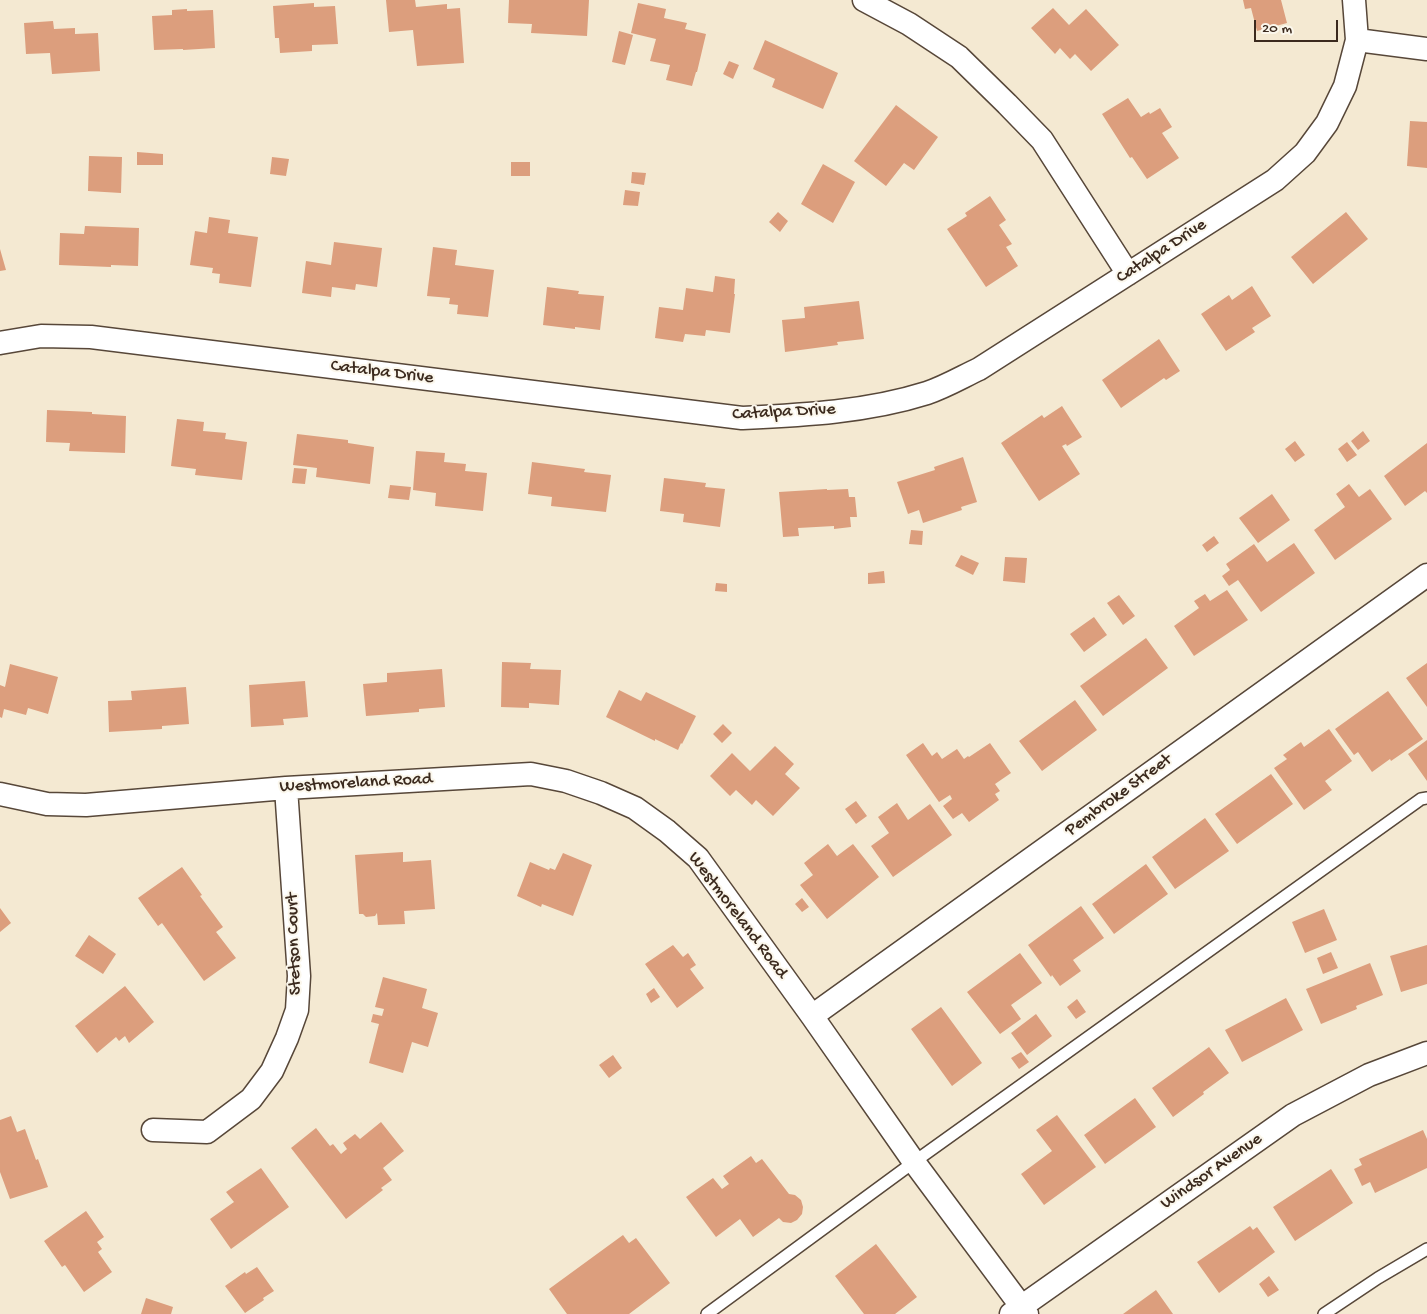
<!DOCTYPE html>
<html>
<head>
<meta charset="utf-8">
<style>
  body { margin:0 }
  #map { position:relative; width:1427px; height:1314px; overflow:hidden; background:#f4e9d2; font-family:"Gochi Hand",sans-serif }
  canvas { display:block }
  .scale { position:absolute; left:1254px; top:20px; width:84px; height:22px; box-sizing:border-box; border:2px solid #3b2a1e; border-top:0; padding-left:6px; font-size:15px; line-height:18px; white-space:nowrap; color:#3b2a1e; -webkit-text-stroke:4px #fbf7ec; paint-order:stroke }
</style>
</head>
<body>
<div id="map">
<canvas width="1427" height="1314"></canvas>
<div class="scale">20 m</div>
</div>
<script>
const g = document.querySelector('canvas').getContext('2d');
g.lineJoin = 'round';
function fillPath(path, color) { g.fillStyle = color; g.fill(path, 'evenodd'); }
function stroke(path, color, width, dash) { g.strokeStyle = color; g.lineWidth = width; g.lineCap = dash ? 'butt' : 'round'; g.setLineDash(dash || []); g.stroke(path); }
function drawText(font, color, halo, rows, align = 'center') {
  g.font = font + ' "Gochi Hand",sans-serif'; g.lineWidth = 4; g.setLineDash([]); g.textBaseline = 'middle'; g.strokeStyle = halo; g.fillStyle = color; for (const [text, x, y, turn = 0] of rows) {
    g.save(); g.translate(x, y); g.rotate((+turn || 0) * Math.PI / 180); g.textAlign = isNaN(turn) ? turn : align; if (halo) g.strokeText(text, 0, 0); g.fillText(text, 0, 0); g.restore();
  }
}
fillPath(new Path2D(`
  M 386,0 L 415,0 L 416,7 L 447,4 L 447,9 L 460,8 L 464,63 L 417,66 L 413,30 L 389,32 Z
  M 509,0 L 589,0 L 587,36 L 531,33 L 532,24 L 508,23 Z
  M 1243,0 L 1281,0 L 1287,23 L 1257,31 L 1251,8 L 1245,9 Z
  M 314,3 L 314,7 L 335,6 L 338,44 L 312,45 L 312,51 L 280,53 L 279,38 L 275,38 L 273,6 Z
  M 638,3 L 666,9 L 664,18 L 687,23 L 685,29 L 706,34 L 697,72 L 696,72 L 692,86 L 666,80 L 670,65 L 650,61 L 656,39 L 631,33 Z
  M 1053,8 L 1069,25 L 1086,9 L 1119,45 L 1091,71 L 1075,54 L 1070,59 L 1060,48 L 1055,54 L 1031,28 Z
  M 187,9 L 187,11 L 213,10 L 215,48 L 183,50 L 183,49 L 154,50 L 152,16 L 172,15 L 172,10 Z
  M 53,21 L 54,29 L 75,28 L 75,34 L 98,33 L 100,71 L 52,74 L 50,53 L 26,54 L 24,23 Z
  M 619,31 L 633,35 L 625,65 L 612,62 Z
  M 765,40 L 838,73 L 823,109 L 772,87 L 775,79 L 753,69 Z
  M 729,61 L 739,65 L 733,79 L 723,74 Z
  M 1128,98 L 1141,117 L 1149,112 L 1150,114 L 1160,108 L 1172,127 L 1162,133 L 1179,158 L 1147,179 L 1132,157 L 1130,158 L 1102,114 Z
  M 896,105 L 938,137 L 914,170 L 904,163 L 886,186 L 854,161 Z
  M 1410,121 L 1427,122 L 1427,168 L 1407,166 Z
  M 137,152 L 163,154 L 163,165 L 137,165 Z
  M 89,156 L 122,157 L 121,193 L 88,191 Z
  M 272,157 L 289,159 L 286,176 L 270,174 Z
  M 511,162 L 530,162 L 530,176 L 511,176 Z
  M 823,164 L 855,182 L 833,223 L 801,204 Z
  M 632,172 L 646,173 L 644,185 L 631,183 Z
  M 625,190 L 640,192 L 638,206 L 623,205 Z
  M 990,196 L 1006,220 L 999,225 L 1012,244 L 1006,247 L 1018,266 L 986,287 L 947,229 L 967,216 L 965,213 Z
  M 778,212 L 788,221 L 780,232 L 769,222 Z
  M 1346,212 L 1368,239 L 1313,284 L 1291,257 Z
  M 209,217 L 230,220 L 228,233 L 258,237 L 251,287 L 219,283 L 220,274 L 212,273 L 213,268 L 190,265 L 195,231 L 207,233 Z
  M 85,226 L 139,228 L 138,266 L 111,265 L 111,267 L 59,265 L 60,233 L 84,234 Z
  M 334,242 L 382,248 L 377,287 L 356,284 L 355,290 L 332,287 L 331,297 L 302,293 L 306,261 L 331,265 Z
  M 433,247 L 457,250 L 455,265 L 494,270 L 488,317 L 457,314 L 458,305 L 449,304 L 450,298 L 427,296 Z
  M 0,249 L 6,270 L 0,271 Z
  M 715,276 L 735,279 L 734,294 L 735,294 L 730,333 L 706,330 L 705,336 L 685,334 L 683,342 L 655,338 L 659,307 L 683,310 L 686,288 L 713,292 Z
  M 1252,286 L 1271,316 L 1252,328 L 1255,332 L 1226,351 L 1201,314 L 1229,295 L 1232,300 Z
  M 547,287 L 579,291 L 578,294 L 604,296 L 600,330 L 575,327 L 575,329 L 543,325 Z
  M 859,301 L 864,339 L 837,342 L 838,345 L 785,352 L 782,320 L 805,318 L 804,307 Z
  M 1159,339 L 1180,371 L 1166,380 L 1164,378 L 1121,408 L 1102,380 Z
  M 1062,406 L 1082,437 L 1067,446 L 1066,444 L 1062,446 L 1080,474 L 1039,501 L 1001,443 L 1042,415 L 1044,418 Z
  M 47,410 L 92,412 L 92,414 L 126,416 L 125,453 L 69,451 L 70,443 L 46,442 Z
  M 177,419 L 204,422 L 203,431 L 226,433 L 225,439 L 247,442 L 242,480 L 195,475 L 196,469 L 171,466 Z
  M 1363,431 L 1370,441 L 1358,450 L 1351,441 Z
  M 297,434 L 348,440 L 348,443 L 374,447 L 370,484 L 316,477 L 317,468 L 293,465 Z
  M 1295,441 L 1305,455 L 1295,462 L 1285,449 Z
  M 1347,442 L 1357,455 L 1347,462 L 1338,449 Z
  M 1427,443 L 1427,493 L 1425,491 L 1405,506 L 1384,476 Z
  M 416,451 L 445,453 L 444,462 L 466,464 L 465,471 L 487,473 L 483,511 L 435,506 L 436,493 L 413,490 Z
  M 963,457 L 977,502 L 961,507 L 962,510 L 923,523 L 919,510 L 908,514 L 897,482 L 935,470 L 934,467 Z
  M 532,462 L 585,469 L 584,472 L 611,475 L 606,512 L 551,506 L 552,497 L 528,494 Z
  M 294,468 L 307,469 L 305,484 L 292,483 Z
  M 664,478 L 706,483 L 705,487 L 725,489 L 720,527 L 683,522 L 684,514 L 660,511 Z
  M 1349,484 L 1359,497 L 1370,489 L 1392,519 L 1335,560 L 1314,530 L 1345,507 L 1336,494 Z
  M 390,485 L 411,487 L 409,500 L 388,498 Z
  M 827,489 L 827,490 L 848,489 L 849,497 L 855,497 L 857,517 L 850,517 L 851,527 L 834,529 L 834,526 L 798,528 L 799,536 L 783,537 L 779,492 Z
  M 1272,494 L 1290,520 L 1258,543 L 1239,518 Z
  M 911,530 L 923,531 L 922,545 L 909,544 Z
  M 1214,536 L 1219,543 L 1207,552 L 1202,545 Z
  M 1294,543 L 1315,573 L 1261,612 L 1238,580 L 1229,586 L 1222,576 L 1230,570 L 1226,564 L 1254,544 L 1267,562 Z
  M 961,555 L 979,563 L 973,575 L 955,566 Z
  M 1005,557 L 1027,558 L 1025,583 L 1003,581 Z
  M 884,571 L 885,583 L 868,584 L 868,573 Z
  M 716,583 L 727,584 L 727,592 L 715,591 Z
  M 1227,590 L 1248,620 L 1194,656 L 1174,626 L 1199,608 L 1194,601 L 1205,594 L 1210,601 Z
  M 1119,595 L 1135,616 L 1123,625 L 1107,603 Z
  M 1094,617 L 1107,635 L 1084,652 L 1070,634 Z
  M 1146,638 L 1168,668 L 1103,716 L 1080,686 Z
  M 502,662 L 531,663 L 530,669 L 561,670 L 559,705 L 529,703 L 529,708 L 501,707 Z
  M 1427,663 L 1427,707 L 1406,678 Z
  M 10,664 L 58,677 L 48,714 L 28,708 L 26,715 L 4,709 L 2,718 L 0,717 L 0,685 L 5,687 Z
  M 442,669 L 445,707 L 419,709 L 419,712 L 366,716 L 363,684 L 387,682 L 387,673 Z
  M 305,681 L 308,717 L 283,719 L 284,725 L 251,727 L 249,685 Z
  M 186,687 L 189,724 L 162,726 L 162,729 L 109,732 L 108,701 L 132,700 L 131,691 Z
  M 619,690 L 641,701 L 646,692 L 696,716 L 682,744 L 681,743 L 678,750 L 655,739 L 655,741 L 606,717 Z
  M 1388,691 L 1423,739 L 1391,761 L 1390,759 L 1372,772 L 1358,752 L 1354,755 L 1335,729 Z
  M 1075,700 L 1097,730 L 1042,771 L 1019,741 Z
  M 723,724 L 732,733 L 722,743 L 713,734 Z
  M 1329,729 L 1352,761 L 1325,781 L 1332,790 L 1304,810 L 1274,768 L 1287,759 L 1283,755 L 1301,742 L 1304,747 Z
  M 1427,740 L 1427,781 L 1408,754 Z
  M 923,743 L 932,756 L 937,752 L 942,759 L 957,749 L 964,759 L 968,756 L 969,757 L 990,743 L 1011,773 L 995,784 L 1000,791 L 995,794 L 999,800 L 969,822 L 962,813 L 953,819 L 943,806 L 952,799 L 950,795 L 939,802 L 906,755 Z
  M 775,746 L 794,764 L 785,774 L 800,788 L 773,816 L 756,800 L 752,805 L 736,790 L 730,796 L 710,776 L 732,753 L 750,771 Z
  M 1271,774 L 1293,804 L 1237,844 L 1215,814 Z
  M 856,801 L 867,816 L 856,824 L 845,809 Z
  M 897,803 L 908,820 L 930,804 L 952,835 L 893,877 L 871,846 L 889,833 L 878,817 Z
  M 1205,818 L 1229,851 L 1175,889 L 1152,857 Z
  M 828,844 L 837,856 L 853,844 L 879,877 L 827,919 L 800,885 L 813,875 L 804,863 Z
  M 403,852 L 403,862 L 431,860 L 435,909 L 404,911 L 405,924 L 378,925 L 377,913 L 375,916 L 366,917 L 363,914 L 359,914 L 355,855 Z
  M 563,853 L 592,865 L 573,916 L 542,904 L 541,907 L 517,896 L 530,862 L 549,870 L 550,868 L 555,870 Z
  M 1146,864 L 1168,894 L 1114,934 L 1092,904 Z
  M 182,867 L 202,895 L 200,896 L 223,927 L 216,932 L 236,958 L 204,981 L 162,923 L 158,926 L 138,898 Z
  M 802,898 L 809,907 L 802,912 L 795,904 Z
  M 1081,906 L 1104,938 L 1073,960 L 1081,971 L 1060,986 L 1052,975 L 1051,977 L 1028,945 Z
  M 0,908 L 11,923 L 0,932 Z
  M 1324,909 L 1337,940 L 1305,953 L 1292,922 Z
  M 89,935 L 116,954 L 103,974 L 75,956 Z
  M 673,945 L 683,957 L 688,953 L 696,965 L 690,969 L 704,988 L 677,1008 L 645,964 Z
  M 1427,945 L 1427,984 L 1401,992 L 1390,956 Z
  M 1331,952 L 1338,968 L 1323,974 L 1317,958 Z
  M 1020,953 L 1042,983 L 1011,1005 L 1021,1019 L 1000,1034 L 967,992 Z
  M 1370,963 L 1383,995 L 1356,1006 L 1357,1009 L 1321,1024 L 1306,989 Z
  M 383,977 L 427,989 L 422,1008 L 438,1013 L 428,1047 L 412,1042 L 403,1073 L 369,1063 L 379,1024 L 371,1022 L 373,1014 L 382,1016 L 384,1009 L 375,1007 Z
  M 125,986 L 154,1022 L 129,1043 L 125,1036 L 119,1041 L 116,1037 L 97,1053 L 75,1026 Z
  M 654,988 L 660,997 L 651,1003 L 646,994 Z
  M 1286,998 L 1303,1030 L 1242,1062 L 1225,1030 Z
  M 1077,999 L 1086,1012 L 1076,1019 L 1067,1007 Z
  M 941,1007 L 982,1063 L 952,1086 L 911,1029 Z
  M 1036,1014 L 1052,1036 L 1027,1055 L 1011,1033 Z
  M 1209,1047 L 1229,1073 L 1203,1092 L 1204,1094 L 1173,1117 L 1152,1088 Z
  M 1021,1052 L 1029,1062 L 1019,1069 L 1011,1058 Z
  M 613,1055 L 622,1068 L 609,1078 L 599,1065 Z
  M 1135,1098 L 1156,1127 L 1105,1164 L 1084,1135 Z
  M 1057,1115 L 1096,1167 L 1044,1205 L 1021,1174 L 1052,1151 L 1036,1130 Z
  M 11,1116 L 17,1132 L 25,1129 L 36,1160 L 38,1159 L 48,1187 L 10,1199 L 0,1172 L 0,1120 Z
  M 381,1122 L 404,1151 L 383,1168 L 392,1180 L 381,1188 L 383,1190 L 346,1219 L 291,1148 L 316,1128 L 330,1146 L 333,1144 L 341,1154 L 347,1149 L 343,1143 L 355,1134 L 360,1139 Z
  M 1423,1130 L 1427,1139 L 1427,1168 L 1375,1193 L 1370,1182 L 1362,1186 L 1354,1169 L 1362,1165 L 1359,1159 Z
  M 751,1156 L 756,1163 L 762,1159 L 789,1194 L 795,1195 L 801,1200 L 803,1207 L 802,1214 L 797,1220 L 791,1223 L 783,1222 L 779,1218 L 753,1237 L 740,1219 L 716,1237 L 686,1197 L 713,1178 L 722,1189 L 729,1184 L 723,1176 Z
  M 261,1168 L 289,1207 L 231,1249 L 210,1219 L 234,1202 L 226,1192 Z
  M 1331,1169 L 1353,1203 L 1295,1241 L 1273,1207 Z
  M 86,1211 L 104,1237 L 97,1242 L 102,1249 L 98,1252 L 112,1272 L 84,1292 L 65,1265 L 62,1267 L 44,1241 Z
  M 1250,1226 L 1253,1230 L 1257,1227 L 1275,1252 L 1219,1293 L 1197,1262 Z
  M 623,1235 L 629,1243 L 636,1238 L 670,1283 L 629,1314 L 567,1314 L 549,1289 Z
  M 876,1244 L 917,1297 L 895,1314 L 864,1314 L 835,1276 Z
  M 257,1267 L 274,1291 L 263,1298 L 264,1300 L 245,1313 L 225,1286 L 245,1272 L 246,1274 Z
  M 1269,1276 L 1279,1290 L 1268,1297 L 1259,1284 Z
  M 1156,1290 L 1173,1314 L 1123,1314 Z
  M 146,1298 L 173,1307 L 171,1314 L 141,1314 Z`), '#dc9e7d');
const service = new Path2D(`
  M 707,1314 L 914,1162 L 1421,799 L 1427,798
  M 1324,1314 L 1378,1278 L 1427,1249`);
const minor = new Path2D(`
  M 864,0 L 909,24 L 959,57 L 1007,104 L 1042,140 L 1128,274
  M 1357,40 L 1427,49
  M 0,343 L 41,336 L 91,337 L 742,418 C 804,415 867,412 927,393 C 945,387 962,377 979,369 L 1275,180 L 1305,153 L 1327,123 L 1345,86 L 1357,40 L 1354,0
  M 0,794 L 47,804 L 86,805 L 286,788 L 531,774 L 566,781 L 601,793 L 635,808 L 667,831 L 698,858 L 812,1016 L 914,1162 L 1027,1314
  M 812,1016 L 1427,575
  M 153,1130 L 207,1132 L 251,1099 L 272,1071 L 287,1038 L 297,1010 L 299,976 L 286,788
  M 1011,1314 L 1293,1115 L 1369,1075 L 1427,1053`);
stroke(service, '#574739', 14);
stroke(minor, '#574739', 25);
stroke(service, '#fff', 11);
stroke(minor, '#fff', 22);
drawText('18px', '#3b2a1e', '#fbf7ec', [
  ["Catalpa Drive",1162,252,-33],
  ["Catalpa Drive",382,373,7],
  ["Catalpa Drive",784,413,-3],
  ["Westmoreland Road",356,784,-3],
  ["Pembroke Street",1119,796,-36],
  ["Westmoreland Road",737,916,53],
  ["Stetson Court",295,944,-92],
  ["Windsor Avenue",1212,1172,-35]
]);
</script>
</body>
</html>
